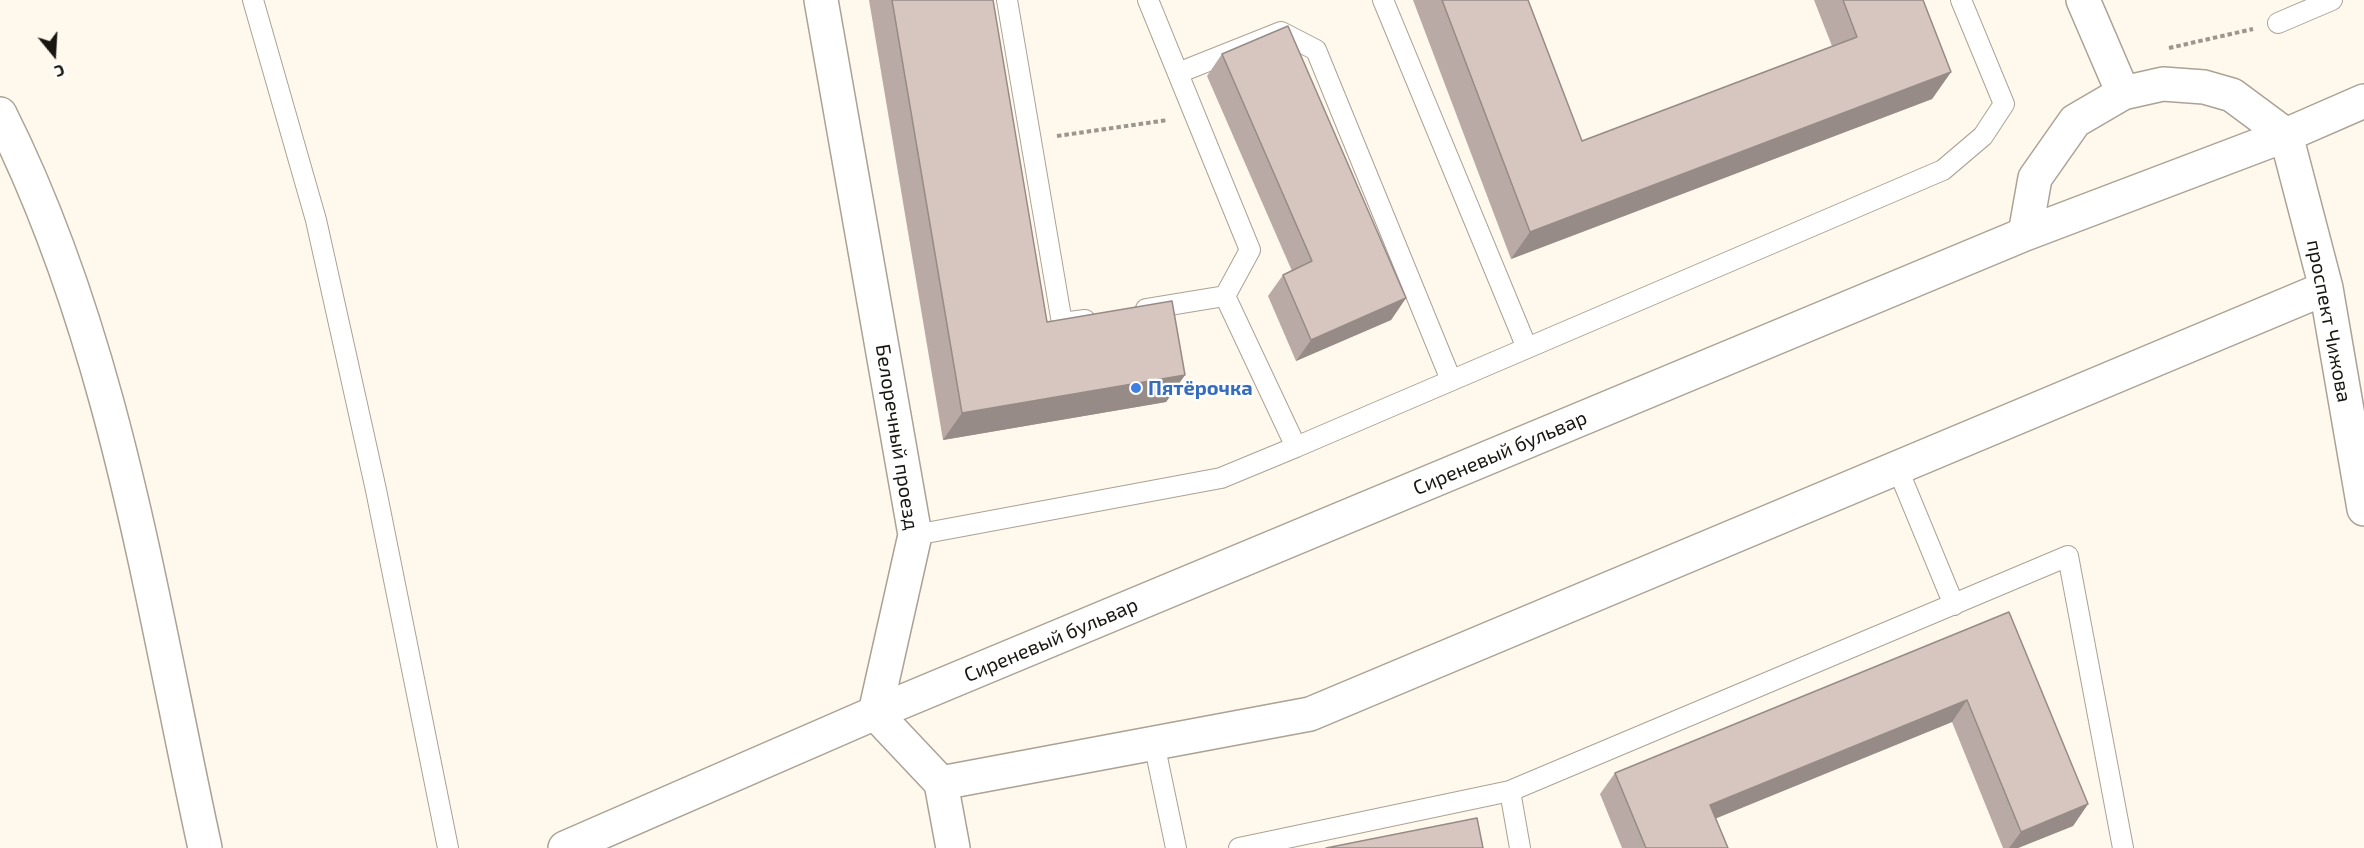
<!DOCTYPE html>
<html>
<head>
<meta charset="utf-8">
<style>
  body { margin:0 }
  #map { position:relative; width:2364px; height:848px; overflow:hidden; background:#fff8ec; font-family:"Exo 2",sans-serif }
  canvas { display:block }
  .north { position:absolute; left:24px; top:24px; width:60px; height:60px; -webkit-text-stroke:4px #fff; paint-order:stroke; rotate:162deg; font-size:16px; font-weight:700; line-height:24px; text-align:center; color:#191611 }
  .north::after { content:''; display:block; margin:auto; width:21px; height:27px; background:#191611; clip-path:polygon(50% 0,100% 100%,50% 72%,0 100%) }
</style>
</head>
<body>
<div id="map">
<canvas width="2364" height="848"></canvas>
<div class="north">С</div>
</div>
<script>
const g = document.querySelector('canvas').getContext('2d');
g.lineJoin = 'round';
function stroke(path, color, width, dash) { g.strokeStyle = color; g.lineWidth = width; g.lineCap = dash ? 'butt' : 'round'; g.setLineDash(dash || []); g.stroke(path); }
function fillPath(path, color) { g.fillStyle = color; g.fill(path, 'evenodd'); }
function drawText(font, color, halo, rows, align = 'center') {
  g.font = font + ' "Exo 2",sans-serif'; g.lineWidth = 4.5; g.setLineDash([]); g.textBaseline = 'middle'; g.strokeStyle = halo; g.fillStyle = color; for (const [text, x, y, turn = 0] of rows) {
    g.save(); g.translate(x, y); g.rotate((+turn || 0) * Math.PI / 180); g.textAlign = isNaN(turn) ? turn : align; if (halo) g.strokeText(text, 0, 0); g.fillText(text, 0, 0); g.restore();
  }
}
const service = new Path2D(`
  M 253,0 L 316,220 L 376,490 L 448,848
  M 1007,0 L 1062,323 L 1085,320
  M 1148,0 L 1250,250 L 1225,296
  M 1383,0 L 1527,348
  M 2278,23 L 2332,0
  M 1178,73 L 1281,32 L 1316,50 L 1451,380
  M 1296,447 L 1943,170 L 1983,136 L 2004,104 L 1961,0
  M 1897,467 L 1954,605
  M 915,535 L 1221,478 L 1296,447 L 1225,296 L 1146,309
  M 1154,743 L 1176,848
  M 1510,791 L 1520,848
  M 1239,848 L 1510,791 L 2068,556 L 2123,848`);
const minor = new Path2D(`
  M 821,0 L 915,535 L 875,713 L 941,783 L 953,848
  M 2083,0 L 2123,93
  M 2025,234 L 2286,135 L 2326,288 L 2364,509
  M 941,783 L 1310,714 L 2326,288
  M 565,848 L 875,713 L 2025,234 L 2035,178 L 2075,121 L 2123,93 L 2163,84 L 2204,87 L 2232,95 L 2286,135 L 2364,101`);
const secondary = new Path2D(`
  M 0,114 C 115,343 151,601 205,848`);
stroke(service, '#aba295', 22);
stroke(minor, '#aba295', 36);
stroke(secondary, '#aba295', 36);
stroke(new Path2D(`
  M 2169,48 L 2253,29
  M 1057,136 L 1168,120`), '#9c978e', 4, [4.5, 3]);
stroke(service, '#fff', 20);
stroke(minor, '#fff', 33);
stroke(secondary, '#fff', 33);
fillPath(new Path2D(`
  M 869,0 L 993,0 L 1047,322 L 1185,375 L 1166,402 L 943,440 Z
  M 1413,0 L 1528,0 L 1582,141 L 1832,46 L 1814,0 L 1923,0 L 1951,72 L 1932,99 L 1511,259 Z
  M 1222,54 L 1406,298 L 1391,320 L 1296,361 L 1268,296 L 1283,275 L 1292,271 L 1207,76 Z
  M 2009,612 L 2088,804 L 2073,826 L 2018,848 L 2003,848 L 1952,722 L 1716,818 L 1728,848 L 1622,848 L 1600,794 L 1615,773 Z`), '#b9aaa5');
fillPath(new Path2D(`
  M 1951,72 L 1932,99 L 1511,259 L 1530,232 Z
  M 1406,298 L 1391,320 L 1296,361 L 1311,340 Z
  M 1185,375 L 1166,402 L 943,440 L 962,413 Z
  M 1967,700 L 1952,722 L 1695,827 L 1710,805 Z
  M 2088,804 L 2073,826 L 2018,848 L 2009,848 L 2021,832 Z`), '#968b86');
const building = new Path2D(`
  M 892,0 L 993,0 L 1047,322 L 1172,301 L 1185,375 L 962,413 Z
  M 1442,0 L 1528,0 L 1582,141 L 1857,37 L 1843,0 L 1923,0 L 1951,72 L 1530,232 Z
  M 1288,26 L 1406,298 L 1311,340 L 1283,275 L 1312,261 L 1222,54 Z
  M 2009,612 L 2088,804 L 2021,832 L 1967,700 L 1710,805 L 1728,848 L 1646,848 L 1615,773 Z
  M 1477,818 L 1483,848 L 1326,848 Z`);
fillPath(building, '#d7c6c0');
stroke(building, '#968b86', 1.5);
for (const [x, y, r, color] of [
  [1136,388,6,"#3f7fe0"]
]) { const dot = new Path2D(); dot.arc(x, y, r, 0, 2 * Math.PI); g.fillStyle = color; g.fill(dot); stroke(dot, '#fff', 2); }
drawText('20px', '#191611', '#fff', [
  ["проспект Чижова",2329,321,79],
  ["Белоречный проезд",897,437,81],
  ["Сиреневый бульвар",1500,453,-23],
  ["Сиреневый бульвар",1051,640,-23]
]);
drawText('bold 20px', '#366cbe', '#fff', [
  ["Пятёрочка",1148,388]
], 'left');
</script>
</body>
</html>
